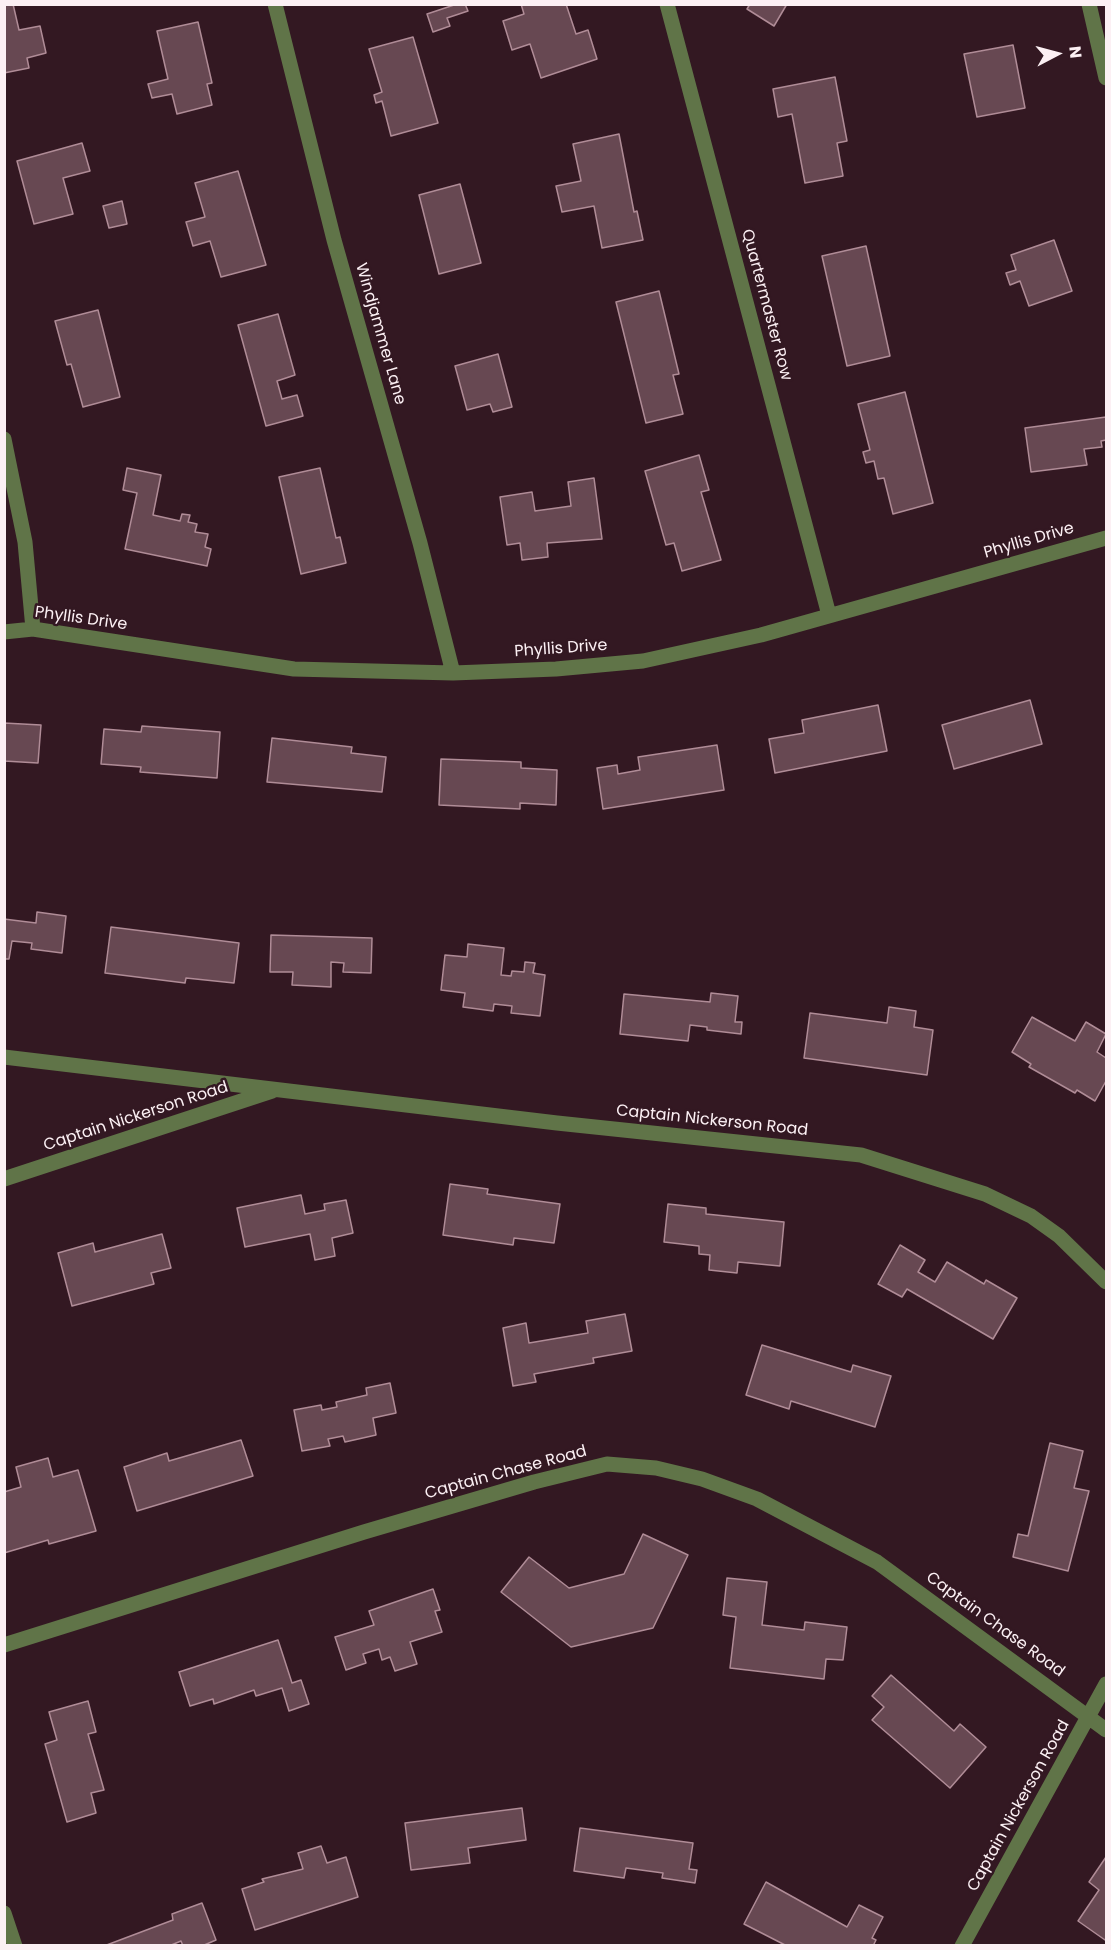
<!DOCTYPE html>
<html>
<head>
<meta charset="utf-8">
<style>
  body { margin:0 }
  #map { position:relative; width:1111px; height:1950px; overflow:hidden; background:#331822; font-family:Poppins,sans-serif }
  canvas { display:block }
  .frame { position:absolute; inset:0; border:6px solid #fcf0f4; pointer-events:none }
  .north { position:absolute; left:1027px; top:24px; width:60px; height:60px; -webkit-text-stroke:4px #331822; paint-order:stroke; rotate:84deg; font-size:16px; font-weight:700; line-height:24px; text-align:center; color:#fcf0f4 }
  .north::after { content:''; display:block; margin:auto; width:21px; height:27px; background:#fcf0f4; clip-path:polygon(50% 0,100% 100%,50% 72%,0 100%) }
</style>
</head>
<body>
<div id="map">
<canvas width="1111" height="1950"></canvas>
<div class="frame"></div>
<div class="north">N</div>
</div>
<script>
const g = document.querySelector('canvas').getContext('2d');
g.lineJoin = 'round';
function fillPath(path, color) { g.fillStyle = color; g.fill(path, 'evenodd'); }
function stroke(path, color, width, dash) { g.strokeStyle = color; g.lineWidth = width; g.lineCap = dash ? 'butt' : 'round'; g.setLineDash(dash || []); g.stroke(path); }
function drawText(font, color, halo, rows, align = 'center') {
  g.font = font + ' Poppins,sans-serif'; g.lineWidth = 5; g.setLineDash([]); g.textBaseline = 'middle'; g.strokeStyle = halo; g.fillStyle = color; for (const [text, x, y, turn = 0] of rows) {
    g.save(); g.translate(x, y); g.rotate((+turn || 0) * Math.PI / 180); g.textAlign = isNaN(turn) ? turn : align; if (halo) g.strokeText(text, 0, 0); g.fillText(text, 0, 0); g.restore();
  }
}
const building = new Path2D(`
  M 4,4 L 13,4 L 19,30 L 40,26 L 46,53 L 27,58 L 29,68 L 4,73 Z
  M 457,4 L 465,4 L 468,11 L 447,18 L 450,26 L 433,32 L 427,14 Z
  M 521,4 L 566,4 L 576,34 L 588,30 L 597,59 L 541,78 L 530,44 L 512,50 L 503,21 L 524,14 Z
  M 750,4 L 787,4 L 774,26 L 747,9 Z
  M 198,22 L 212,83 L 207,84 L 212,105 L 177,114 L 172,94 L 152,98 L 148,84 L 168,79 L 157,31 Z
  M 413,37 L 438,123 L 391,136 L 382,101 L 376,103 L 374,95 L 382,92 L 369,49 Z
  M 1013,45 L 1025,108 L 977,117 L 964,54 Z
  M 835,77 L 847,141 L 837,143 L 843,176 L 805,183 L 792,114 L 778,117 L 773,89 Z
  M 619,134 L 634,212 L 637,211 L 643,240 L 602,248 L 594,206 L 562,212 L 556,186 L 581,181 L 573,144 Z
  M 82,143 L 90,171 L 63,178 L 73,214 L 34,224 L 17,161 Z
  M 238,171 L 266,265 L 221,277 L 210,241 L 193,246 L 186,222 L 205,217 L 195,183 Z
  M 460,184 L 481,263 L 439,274 L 419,195 Z
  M 122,201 L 127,224 L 109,228 L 103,206 Z
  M 1054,240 L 1072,291 L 1029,306 L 1020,281 L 1010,285 L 1006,273 L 1016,270 L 1011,255 Z
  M 866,246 L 890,356 L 847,366 L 822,256 Z
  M 659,291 L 679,374 L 673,375 L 683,414 L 646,423 L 616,302 Z
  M 98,310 L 120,397 L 83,407 L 71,364 L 67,365 L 55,321 Z
  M 278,314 L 295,375 L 277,381 L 282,399 L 297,395 L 303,416 L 266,426 L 238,325 Z
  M 498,354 L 512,407 L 493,412 L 490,404 L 467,410 L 455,366 Z
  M 905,392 L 933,503 L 893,514 L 884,478 L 878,479 L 874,461 L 866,463 L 863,452 L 870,450 L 858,404 Z
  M 1106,417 L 1106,440 L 1101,441 L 1102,447 L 1084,449 L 1087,465 L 1031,472 L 1025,428 Z
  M 699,455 L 709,490 L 701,492 L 721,560 L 682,571 L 674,543 L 666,545 L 645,471 Z
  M 127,468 L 161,475 L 153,515 L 180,521 L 182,514 L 190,515 L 188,522 L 197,524 L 195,532 L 208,534 L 205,547 L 211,549 L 207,566 L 125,549 L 137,493 L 123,490 Z
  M 320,468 L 336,538 L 340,537 L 346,563 L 301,574 L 279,477 Z
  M 594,478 L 602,539 L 547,543 L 548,557 L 522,560 L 520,543 L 507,545 L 500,497 L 532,492 L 535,511 L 571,506 L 568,482 Z
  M 1030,700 L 1042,744 L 954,769 L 942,725 Z
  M 878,705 L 887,751 L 775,773 L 769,739 L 804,733 L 802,720 Z
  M 4,723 L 41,725 L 38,763 L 4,761 Z
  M 142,726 L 220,732 L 217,778 L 140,772 L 141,767 L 101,764 L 104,729 L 141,732 Z
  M 272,738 L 352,747 L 351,753 L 386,757 L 382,792 L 267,782 Z
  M 717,745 L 724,790 L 603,809 L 597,768 L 617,765 L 618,774 L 640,770 L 638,757 Z
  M 441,759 L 521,762 L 521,768 L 557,770 L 556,805 L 520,803 L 520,809 L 439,805 Z
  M 37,912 L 66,916 L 62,953 L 31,949 L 32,943 L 12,941 L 9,959 L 4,959 L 4,919 L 36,923 Z
  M 111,927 L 239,943 L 234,983 L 186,978 L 185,983 L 105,973 Z
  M 271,935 L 372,938 L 371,973 L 343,972 L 344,963 L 331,962 L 331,987 L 292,985 L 293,972 L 270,972 Z
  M 468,944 L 504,948 L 501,975 L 511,976 L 512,971 L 524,972 L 525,962 L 535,963 L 533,973 L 545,975 L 540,1016 L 511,1013 L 512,1006 L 494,1004 L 493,1011 L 463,1007 L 465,993 L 441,990 L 445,955 L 467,957 Z
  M 711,993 L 738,996 L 735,1022 L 742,1022 L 741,1034 L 707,1030 L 707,1027 L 690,1025 L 688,1041 L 620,1034 L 624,994 L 710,1002 Z
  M 889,1007 L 916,1011 L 914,1027 L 933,1030 L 927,1075 L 804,1058 L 810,1013 L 887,1023 Z
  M 1032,1017 L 1075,1041 L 1086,1022 L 1106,1034 L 1097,1052 L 1106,1058 L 1106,1081 L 1095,1101 L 1077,1090 L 1075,1093 L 1029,1067 L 1031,1064 L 1012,1052 Z
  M 450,1184 L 488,1189 L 487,1194 L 560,1204 L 554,1243 L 514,1238 L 513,1245 L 443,1235 Z
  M 301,1195 L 305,1214 L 325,1210 L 324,1204 L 346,1200 L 353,1233 L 332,1238 L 335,1256 L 315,1260 L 310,1234 L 245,1247 L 237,1208 Z
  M 668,1204 L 706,1208 L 706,1214 L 784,1222 L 780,1266 L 738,1262 L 737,1273 L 709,1270 L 710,1255 L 699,1254 L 699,1246 L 664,1242 Z
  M 162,1234 L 171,1268 L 151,1273 L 154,1284 L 72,1306 L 58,1253 L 93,1243 L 95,1252 Z
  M 900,1245 L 925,1260 L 918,1272 L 935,1282 L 947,1262 L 984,1284 L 986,1280 L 1017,1298 L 993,1339 L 907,1289 L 902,1297 L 878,1284 Z
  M 625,1314 L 632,1351 L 593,1358 L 594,1363 L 534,1374 L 536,1382 L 513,1386 L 503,1328 L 526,1323 L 529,1343 L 588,1333 L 586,1321 Z
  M 762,1345 L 851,1372 L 853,1365 L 891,1376 L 875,1427 L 791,1401 L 789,1409 L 746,1395 Z
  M 390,1383 L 396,1413 L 373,1418 L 376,1435 L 345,1442 L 343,1436 L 328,1439 L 330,1446 L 302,1451 L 294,1410 L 321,1405 L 322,1410 L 337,1407 L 336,1402 L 367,1395 L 366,1388 Z
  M 241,1440 L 253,1476 L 137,1511 L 124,1467 L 167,1453 L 169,1461 Z
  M 1050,1443 L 1083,1451 L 1074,1488 L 1089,1491 L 1068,1571 L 1013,1557 L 1018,1534 L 1028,1536 Z
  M 48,1458 L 53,1477 L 78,1470 L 96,1531 L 49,1544 L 48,1540 L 4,1553 L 4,1492 L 21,1487 L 16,1467 Z
  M 643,1534 L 688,1555 L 653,1628 L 571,1647 L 501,1592 L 529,1557 L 569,1588 L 624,1574 Z
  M 727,1578 L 767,1582 L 762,1625 L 804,1630 L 805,1622 L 847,1627 L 843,1660 L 826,1659 L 824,1679 L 730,1668 L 736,1617 L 723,1615 Z
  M 433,1589 L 440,1610 L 435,1611 L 442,1632 L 410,1642 L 417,1664 L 395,1671 L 390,1657 L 382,1660 L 379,1649 L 363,1654 L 366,1663 L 346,1670 L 335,1637 L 374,1625 L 369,1611 Z
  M 278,1640 L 292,1683 L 301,1680 L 309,1704 L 289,1711 L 282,1688 L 256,1696 L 254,1690 L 214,1704 L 213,1699 L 190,1706 L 179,1672 Z
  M 891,1675 L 954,1731 L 960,1724 L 986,1747 L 950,1788 L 872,1720 L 884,1707 L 872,1696 Z
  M 88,1701 L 96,1732 L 88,1734 L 104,1790 L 91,1793 L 96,1813 L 67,1822 L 45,1744 L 57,1740 L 49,1712 Z
  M 522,1808 L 526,1840 L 468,1848 L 470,1863 L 411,1870 L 405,1823 Z
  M 580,1828 L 693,1843 L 689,1869 L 697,1870 L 695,1883 L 662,1878 L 663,1873 L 626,1868 L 624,1878 L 574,1871 Z
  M 321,1846 L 327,1863 L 346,1857 L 358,1897 L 255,1930 L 242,1889 L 264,1882 L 262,1879 L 303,1869 L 298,1853 Z
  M 1106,1857 L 1106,1938 L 1105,1940 L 1078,1921 L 1099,1890 L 1089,1882 Z
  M 766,1882 L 847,1927 L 859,1905 L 883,1917 L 872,1938 L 876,1940 L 873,1946 L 787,1946 L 744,1924 Z
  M 202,1903 L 216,1940 L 202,1946 L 183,1946 L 181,1941 L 169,1946 L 104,1946 L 173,1920 L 172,1914 Z`);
fillPath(building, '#674852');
stroke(building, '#b08c97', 1.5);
stroke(new Path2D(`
  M 275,4 L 334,240 L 420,543 L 453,673
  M 667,4 L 829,615
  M 1089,4 L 1106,78
  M 4,439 L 25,542 L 33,629
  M 4,632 L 33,629 L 294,669 L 453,673 L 556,669 L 643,661 L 761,635 L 1106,538
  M 4,1057 L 557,1123 L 861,1155 L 985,1194 L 1031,1216 L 1059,1236 L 1106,1282
  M 4,1179 L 272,1091
  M 4,1645 L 364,1532 L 534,1482 L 607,1464 L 656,1468 L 702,1479 L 757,1499 L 877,1562 L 1106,1730
  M 4,1913 L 15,1946
  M 962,1946 L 1106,1684`), '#607448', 15);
drawText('16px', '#fcf0f4', '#331822', [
  ["Quartermaster Row",766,305,75],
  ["Windjammer Lane",380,334,74],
  ["Phyllis Drive",1029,541,-16],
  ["Phyllis Drive",81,619,8],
  ["Phyllis Drive",561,649,-4],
  ["Captain Nickerson Road",136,1117,-18],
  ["Captain Nickerson Road",712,1121,6],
  ["Captain Chase Road",506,1473,-15],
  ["Captain Chase Road",995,1625,36],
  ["Captain Nickerson Road",1019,1806,-61]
]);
</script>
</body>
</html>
